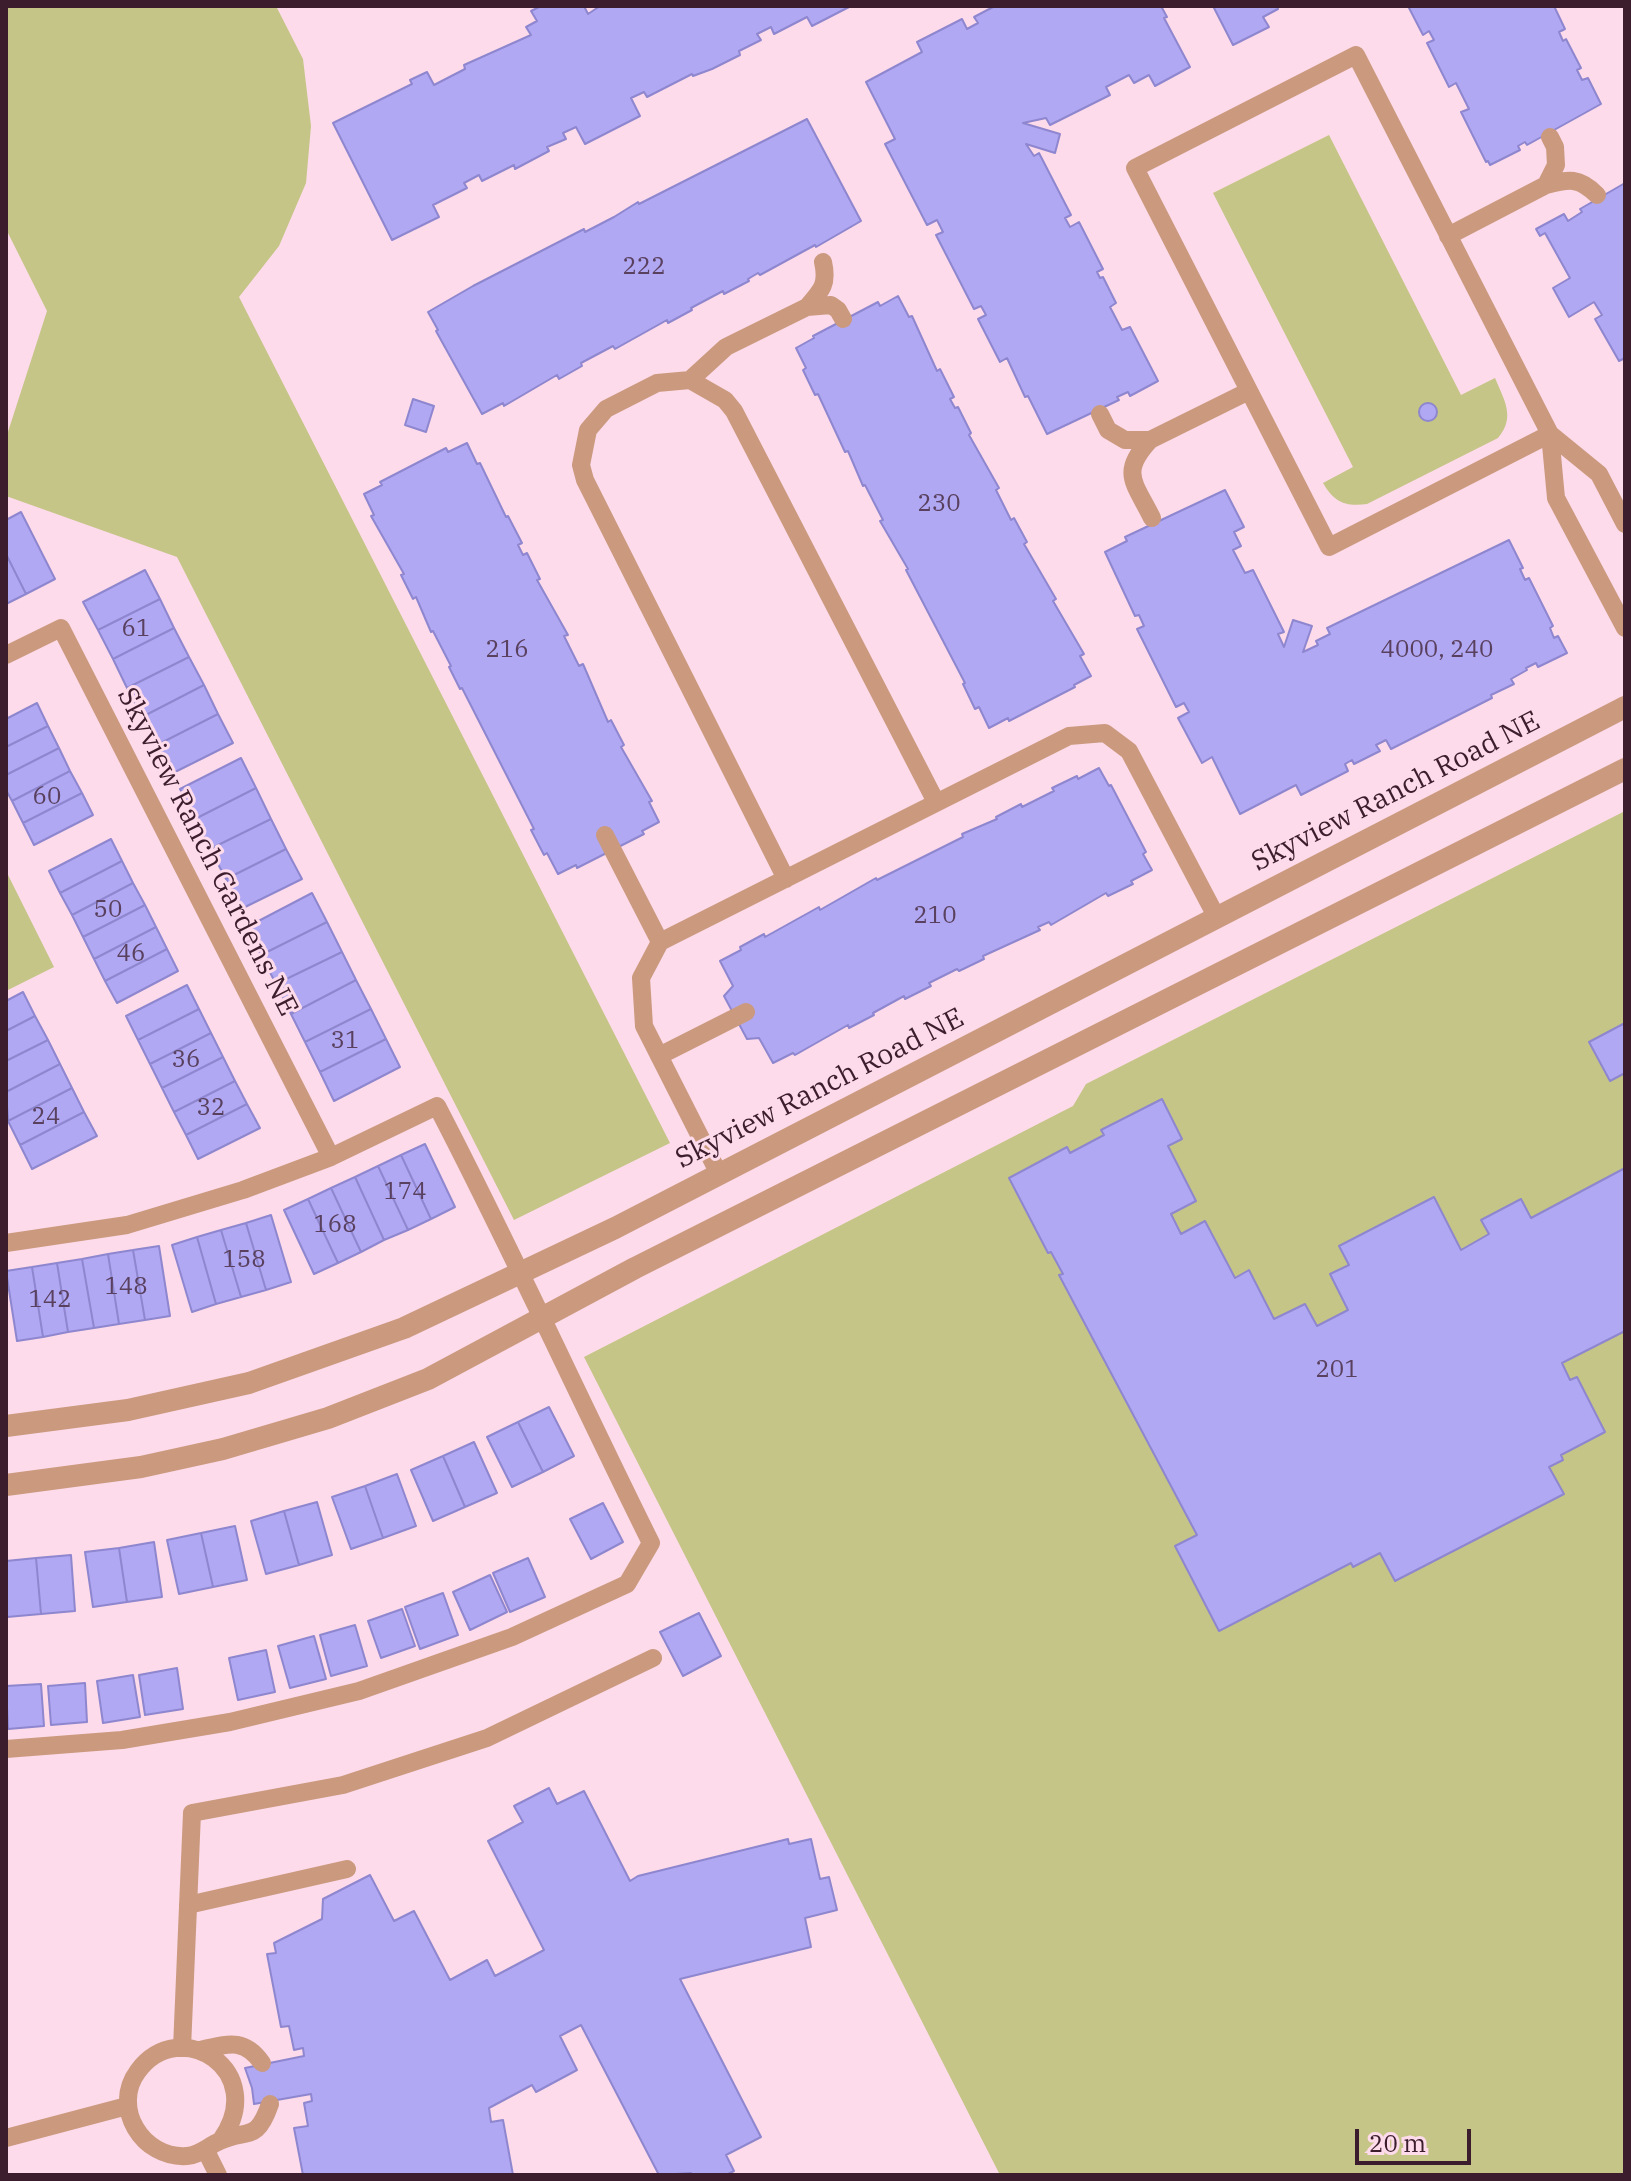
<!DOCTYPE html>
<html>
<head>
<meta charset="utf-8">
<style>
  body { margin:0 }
  #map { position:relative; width:1631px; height:2181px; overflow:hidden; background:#fddbea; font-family:"IBM Plex Serif",serif }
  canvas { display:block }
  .frame { position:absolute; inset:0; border:8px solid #3c1d2d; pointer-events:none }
  .scale { position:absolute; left:1355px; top:2129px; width:116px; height:36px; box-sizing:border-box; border:4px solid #3c1d2d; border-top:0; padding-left:10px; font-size:24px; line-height:28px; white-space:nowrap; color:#3c1d2d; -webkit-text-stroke:6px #fddbea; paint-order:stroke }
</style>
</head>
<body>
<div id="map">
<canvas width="1631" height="2181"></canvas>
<div class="frame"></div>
<div class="scale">20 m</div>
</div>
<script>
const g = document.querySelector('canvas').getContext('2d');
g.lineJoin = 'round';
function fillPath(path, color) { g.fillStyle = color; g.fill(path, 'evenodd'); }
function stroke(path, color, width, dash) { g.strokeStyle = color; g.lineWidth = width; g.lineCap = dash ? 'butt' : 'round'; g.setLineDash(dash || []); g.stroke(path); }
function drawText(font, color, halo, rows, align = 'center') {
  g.font = font + ' "IBM Plex Serif",serif'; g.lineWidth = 6; g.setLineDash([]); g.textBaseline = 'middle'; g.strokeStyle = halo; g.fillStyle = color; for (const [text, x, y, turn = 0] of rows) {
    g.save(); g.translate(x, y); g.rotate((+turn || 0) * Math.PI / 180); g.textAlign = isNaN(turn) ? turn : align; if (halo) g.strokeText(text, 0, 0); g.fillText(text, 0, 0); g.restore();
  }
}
fillPath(new Path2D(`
  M 6,6 L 276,6 L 303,59 L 311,126 L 306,183 L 279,246 L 239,297 L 670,1143 L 514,1220 L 177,557 L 6,496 L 6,438 L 47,311 L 6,229 Z
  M 1329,135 L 1461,395 L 1495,378 C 1504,400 1516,417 1498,438 L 1367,504 C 1345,507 1334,502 1323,483 L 1353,467 L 1213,193 Z
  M 1625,811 L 1625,2175 L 1000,2175 L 584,1357 L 1073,1106 L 1086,1084 Z
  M 6,871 L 54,967 L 6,991 Z`), '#c4c586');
const building = new Path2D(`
  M 541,6 L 584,6 L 588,14 L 600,6 L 851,6 L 812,26 L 807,17 L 774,34 L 771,27 L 757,34 L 761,40 L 739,51 L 740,55 L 712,69 L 693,76 L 692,74 L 647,97 L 644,92 L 631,98 L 640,116 L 585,144 L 576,127 L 563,133 L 566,139 L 547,147 L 549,151 L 515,169 L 514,165 L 482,181 L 479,175 L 464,183 L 467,188 L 433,205 L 439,217 L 392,240 L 333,123 L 412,84 L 410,80 L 427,72 L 434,85 L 465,69 L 464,65 L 531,35 L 526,27 L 537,21 L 531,11 Z
  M 995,6 L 1161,6 L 1167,17 L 1164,18 L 1190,67 L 1155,86 L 1149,75 L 1134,83 L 1129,75 L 1106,87 L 1110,95 L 1050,125 L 1046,118 L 1023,123 L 1060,134 L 1055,153 L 1026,144 L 1034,156 L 1039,153 L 1071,215 L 1065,218 L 1070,227 L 1079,222 L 1103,269 L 1097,272 L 1100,278 L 1103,277 L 1116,303 L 1110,307 L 1122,330 L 1130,327 L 1158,381 L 1130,396 L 1128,392 L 1117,397 L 1119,400 L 1047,434 L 1028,396 L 1025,397 L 1007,358 L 1000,362 L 978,319 L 986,315 L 981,306 L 974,309 L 936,235 L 943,232 L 937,220 L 927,225 L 885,144 L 895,139 L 866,82 L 922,52 L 917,42 L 962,19 L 967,29 L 978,23 L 974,17 Z
  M 1213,6 L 1277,6 L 1278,9 L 1263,17 L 1269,27 L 1233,45 Z
  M 1408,6 L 1554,6 L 1565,29 L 1559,32 L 1563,41 L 1566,39 L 1581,68 L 1577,70 L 1582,80 L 1588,78 L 1601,104 L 1527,145 L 1525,142 L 1518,146 L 1520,150 L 1490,165 L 1488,161 L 1486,162 L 1461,112 L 1469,109 L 1456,83 L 1449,87 L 1427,43 L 1434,40 L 1429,31 L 1423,35 Z
  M 807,119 L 861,221 L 816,247 L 815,245 L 760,275 L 758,273 L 748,279 L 749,281 L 724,294 L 723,291 L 691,308 L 692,310 L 668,323 L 667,320 L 615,349 L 613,346 L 581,363 L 582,366 L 559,379 L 557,375 L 504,406 L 503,403 L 482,414 L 436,331 L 438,330 L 428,312 L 473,286 L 584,229 L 585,232 L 614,217 L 638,202 L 639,204 Z
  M 1625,183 L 1625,358 L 1619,361 L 1595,319 L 1602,315 L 1594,302 L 1569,317 L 1553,288 L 1570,278 L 1545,233 L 1540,236 L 1536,229 L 1564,214 L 1568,221 L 1582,212 L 1580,209 Z
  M 898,296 L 909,317 L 912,316 L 937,371 L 940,369 L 954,397 L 950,399 L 955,408 L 958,407 L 971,433 L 969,435 L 999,488 L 996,490 L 1011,520 L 1014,518 L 1027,542 L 1024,544 L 1056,599 L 1053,601 L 1084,654 L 1080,656 L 1091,676 L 1074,685 L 1075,687 L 1009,721 L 1008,718 L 989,728 L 979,707 L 975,709 L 963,684 L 965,683 L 906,570 L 908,569 L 880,521 L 883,520 L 865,485 L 863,486 L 848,451 L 845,452 L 818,394 L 815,395 L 803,370 L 806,368 L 796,348 L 814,338 L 813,336 L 878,302 L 880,306 Z
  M 413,399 L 434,406 L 426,432 L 405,425 Z
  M1419 412a9 9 0 1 1 18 0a9 9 0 1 1-18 0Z
  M 467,443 L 477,464 L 480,463 L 506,517 L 508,516 L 522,543 L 518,545 L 523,555 L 527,553 L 540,579 L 537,580 L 568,635 L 564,636 L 579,666 L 583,664 L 608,722 L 611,720 L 624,745 L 621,747 L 652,801 L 649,802 L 659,822 L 642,831 L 644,834 L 577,868 L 576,865 L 558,874 L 547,853 L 544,855 L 531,830 L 534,829 L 462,688 L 460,689 L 449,667 L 451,666 L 433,631 L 431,632 L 416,597 L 413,599 L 401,575 L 404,574 L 371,516 L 374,515 L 364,494 L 382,485 L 380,482 L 446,448 L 448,452 Z
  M 1225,490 L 1244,527 L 1234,532 L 1241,546 L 1233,550 L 1245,573 L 1253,570 L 1284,632 L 1278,634 L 1284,647 L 1293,620 L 1312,626 L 1303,652 L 1318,645 L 1316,641 L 1330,634 L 1327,628 L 1509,540 L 1523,568 L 1520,569 L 1525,580 L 1529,578 L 1553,626 L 1550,628 L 1554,638 L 1558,636 L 1567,653 L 1538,667 L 1536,663 L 1526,668 L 1527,670 L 1511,679 L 1514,684 L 1491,695 L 1492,698 L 1391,749 L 1386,740 L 1376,745 L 1380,751 L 1354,764 L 1352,760 L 1345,764 L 1348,771 L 1301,795 L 1296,785 L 1240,814 L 1212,757 L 1202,763 L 1178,718 L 1189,712 L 1184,703 L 1176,707 L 1137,629 L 1144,626 L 1139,615 L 1135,616 L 1105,552 L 1127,541 L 1125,537 Z
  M 21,512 L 55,579 L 26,594 L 6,554 L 6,520 Z
  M 6,554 L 26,594 L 6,604 Z
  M 145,570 L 160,599 L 98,630 L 83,602 Z
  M 160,599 L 174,628 L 113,659 L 98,630 Z
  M 174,628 L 189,657 L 127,688 L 113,659 Z
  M 189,657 L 204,685 L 142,717 L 127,688 Z
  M 204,685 L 218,714 L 157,745 L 142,717 Z
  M 37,703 L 48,726 L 6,747 L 6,719 Z
  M 218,714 L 233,743 L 171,774 L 157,745 Z
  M 48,726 L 59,748 L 6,775 L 6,747 Z
  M 59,748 L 70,771 L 12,801 L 6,790 L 6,775 Z
  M 241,758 L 256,788 L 195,819 L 180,789 Z
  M 1099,768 L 1109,786 L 1111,785 L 1146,852 L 1143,854 L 1152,870 L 1131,881 L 1133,884 L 1108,896 L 1106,893 L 1051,925 L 1049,922 L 1038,927 L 1040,930 L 983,956 L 984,959 L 959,971 L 957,969 L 929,983 L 931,986 L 905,999 L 904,996 L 873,1013 L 874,1015 L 849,1028 L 848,1025 L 795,1055 L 793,1053 L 773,1063 L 759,1038 L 747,1039 L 724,996 L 733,986 L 720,961 L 741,950 L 740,947 L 764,934 L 765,937 L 819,907 L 820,910 L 876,878 L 877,880 L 963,837 L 962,834 L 997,819 L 996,817 L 1021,804 L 1022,807 L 1054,791 L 1052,788 L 1077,776 L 1078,779 Z
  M 70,771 L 82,793 L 23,823 L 12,801 Z
  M 256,788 L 271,819 L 210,849 L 195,819 Z
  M 82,793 L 93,815 L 34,845 L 23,823 Z
  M 271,819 L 286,849 L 226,879 L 210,849 Z
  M 111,839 L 122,861 L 60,893 L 49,871 Z
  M 286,849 L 302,879 L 241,909 L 226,879 Z
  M 122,861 L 133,883 L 72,915 L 60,893 Z
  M 133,883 L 145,905 L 83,937 L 72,915 Z
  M 312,893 L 327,922 L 261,955 L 247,927 Z
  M 145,905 L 156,927 L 94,959 L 83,937 Z
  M 327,922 L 342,952 L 276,984 L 261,955 Z
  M 156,927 L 167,949 L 105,981 L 94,959 Z
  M 167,949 L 178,971 L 117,1003 L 105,981 Z
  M 342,952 L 356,980 L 291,1014 L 276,984 Z
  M 356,980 L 371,1009 L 305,1042 L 291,1014 Z
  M 187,985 L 199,1009 L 138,1040 L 126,1016 Z
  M 23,992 L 35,1016 L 6,1031 L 6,1001 Z
  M 199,1009 L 211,1033 L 150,1064 L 138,1040 Z
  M 371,1009 L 386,1039 L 320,1072 L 305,1042 Z
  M 35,1016 L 48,1040 L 6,1061 L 6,1031 Z
  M 1625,1023 L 1625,1073 L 1610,1081 L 1589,1042 Z
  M 211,1033 L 223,1057 L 162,1088 L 150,1064 Z
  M 386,1039 L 400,1067 L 334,1101 L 320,1072 Z
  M 48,1040 L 60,1064 L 6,1092 L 6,1061 Z
  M 223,1057 L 235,1081 L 174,1112 L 162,1088 Z
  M 60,1064 L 72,1088 L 8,1121 L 6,1092 Z
  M 235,1081 L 247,1104 L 186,1135 L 174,1112 Z
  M 72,1088 L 84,1112 L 20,1145 L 8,1121 Z
  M 1162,1099 L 1182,1139 L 1168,1146 L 1196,1201 L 1171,1214 L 1181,1234 L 1205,1221 L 1235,1278 L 1249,1270 L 1274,1319 L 1305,1304 L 1317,1326 L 1348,1310 L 1330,1274 L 1349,1265 L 1339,1246 L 1434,1197 L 1461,1250 L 1489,1234 L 1481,1220 L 1521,1199 L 1531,1218 L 1625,1168 L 1625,1331 L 1562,1363 L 1570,1380 L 1577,1377 L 1605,1432 L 1561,1455 L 1563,1460 L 1549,1467 L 1564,1494 L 1395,1581 L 1380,1553 L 1353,1567 L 1351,1563 L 1219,1631 L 1175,1546 L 1197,1535 L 1059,1275 L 1063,1274 L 1051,1252 L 1048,1253 L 1009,1178 L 1067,1147 L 1070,1153 L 1104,1135 L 1101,1130 Z
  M 247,1104 L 260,1128 L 198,1159 L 186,1135 Z
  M 84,1112 L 97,1136 L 32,1169 L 20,1145 Z
  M 425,1144 L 455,1207 L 431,1219 L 401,1155 Z
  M 401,1155 L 431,1219 L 408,1230 L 378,1166 Z
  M 378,1166 L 408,1230 L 384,1240 L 355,1177 Z
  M 355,1177 L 384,1240 L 361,1252 L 331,1188 Z
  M 331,1188 L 361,1252 L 338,1263 L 308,1199 Z
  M 308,1199 L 338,1263 L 314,1274 L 284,1210 Z
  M 271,1215 L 291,1282 L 266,1290 L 246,1223 Z
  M 246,1223 L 266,1290 L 241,1297 L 221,1230 Z
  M 221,1230 L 241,1297 L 216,1304 L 197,1237 Z
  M 197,1237 L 216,1304 L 192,1312 L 172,1245 Z
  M 159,1246 L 170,1316 L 145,1320 L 133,1250 Z
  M 133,1250 L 145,1320 L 119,1324 L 108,1254 Z
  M 108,1254 L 119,1324 L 94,1328 L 82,1259 Z
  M 82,1259 L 94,1328 L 68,1332 L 57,1263 Z
  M 57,1263 L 68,1332 L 43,1337 L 32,1267 Z
  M 32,1267 L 43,1337 L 17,1341 L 6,1271 Z
  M 549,1407 L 574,1456 L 543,1472 L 518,1422 Z
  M 518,1422 L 543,1472 L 512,1487 L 487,1437 Z
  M 474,1442 L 497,1493 L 465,1507 L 443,1456 Z
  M 443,1456 L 465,1507 L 433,1521 L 411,1470 Z
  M 397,1474 L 416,1526 L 383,1538 L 365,1486 Z
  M 365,1486 L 383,1538 L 351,1549 L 332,1497 Z
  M 317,1502 L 332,1555 L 299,1565 L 284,1511 Z
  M 603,1503 L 623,1542 L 591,1559 L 570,1519 Z
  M 284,1511 L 299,1565 L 266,1574 L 251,1521 Z
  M 235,1526 L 247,1580 L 213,1587 L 201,1533 Z
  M 201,1533 L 213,1587 L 179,1594 L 167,1540 Z
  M 154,1542 L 162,1597 L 127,1602 L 119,1548 Z
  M 119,1548 L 127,1602 L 93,1607 L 85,1552 Z
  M 71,1555 L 75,1611 L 41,1614 L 36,1558 Z
  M 36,1558 L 41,1614 L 7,1617 L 6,1561 Z
  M 528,1558 L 545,1597 L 510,1612 L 493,1573 Z
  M 490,1575 L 507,1612 L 470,1630 L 453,1592 Z
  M 443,1593 L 458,1635 L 420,1649 L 405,1607 Z
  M 402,1609 L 415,1646 L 381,1658 L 368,1621 Z
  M 699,1613 L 721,1656 L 683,1676 L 660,1632 Z
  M 355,1625 L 367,1666 L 331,1676 L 320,1635 Z
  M 314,1636 L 326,1679 L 290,1688 L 278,1646 Z
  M 266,1650 L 275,1692 L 238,1700 L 229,1658 Z
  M 177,1668 L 183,1709 L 145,1715 L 139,1675 Z
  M 133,1675 L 140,1717 L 103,1723 L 97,1681 Z
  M 85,1683 L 87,1722 L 51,1725 L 48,1686 Z
  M 41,1684 L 44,1726 L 8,1729 L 6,1686 Z
  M 549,1788 L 557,1804 L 584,1791 L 630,1881 L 638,1876 L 788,1839 L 789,1844 L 811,1839 L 820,1879 L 829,1877 L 837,1910 L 805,1918 L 811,1947 L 680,1979 L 761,2137 L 726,2155 L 734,2171 L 726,2175 L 692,2175 L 691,2173 L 659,2175 L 581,2025 L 560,2036 L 577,2070 L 536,2092 L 532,2085 L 489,2108 L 491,2122 L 503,2120 L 513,2175 L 303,2175 L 294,2128 L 308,2126 L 304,2103 L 312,2101 L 311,2094 L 254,2104 L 252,2088 L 245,2068 L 304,2056 L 303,2048 L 294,2050 L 289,2026 L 281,2027 L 267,1954 L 276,1953 L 274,1943 L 322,1919 L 323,1899 L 370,1875 L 394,1921 L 414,1911 L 450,1980 L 487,1960 L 495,1976 L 544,1950 L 488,1841 L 523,1822 L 514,1806 Z`);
fillPath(building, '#b0a8f3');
stroke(building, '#8e86ce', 2);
stroke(new Path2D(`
  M 1356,55 L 1550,434 L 1329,547 L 1135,168 Z
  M 1546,185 C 1569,179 1579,177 1597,195
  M 1448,236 L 1546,185 L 1556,165 L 1555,147 L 1550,137
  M 807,307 C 822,290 828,284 823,262
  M 690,380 L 726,347 L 807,307 L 831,305 L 838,310 L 843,319
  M 1100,414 L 1108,430 L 1125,440 L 1150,440 L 1249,391
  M 1150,440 C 1119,473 1135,483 1152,518
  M 1625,524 L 1599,474 L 1550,434 L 1556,498 L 1625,628
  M 6,655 L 61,628 L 331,1157
  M 605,835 L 660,942
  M 786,879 L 585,480 L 581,465 L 588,430 L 606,409 L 657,383 L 690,380 L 725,400 L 734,411 L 936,802
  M 659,1056 L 746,1012
  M 719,1174 L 644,1026 L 641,978 L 660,942 L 1069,736 L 1105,733 L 1129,751 L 1217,918
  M 6,1243 L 127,1225 L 243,1190 L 331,1157 L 437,1106 C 512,1250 579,1398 651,1543 L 627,1584 L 512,1637 L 359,1691 L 230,1722 L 122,1740 L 6,1749
  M 188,1905 L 347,1869
  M 182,2048 L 192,1813 L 343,1785 L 487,1738 L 653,1658
  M 200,2050 C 227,2044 244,2037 262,2063
  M 6,2138 L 127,2106
  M 221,2140 C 270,2071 180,2014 138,2071 C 111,2107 142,2159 187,2156 C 200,2155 208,2146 220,2141 C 247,2128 256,2144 270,2104
  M 206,2151 L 218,2175`), '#cb997e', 18);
stroke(new Path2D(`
  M 6,1426 L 128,1410 L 249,1383 L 404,1328 L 615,1228 L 1625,707
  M 6,1485 L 141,1467 L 223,1449 L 328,1418 L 428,1379 L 635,1268 L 1625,769`), '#cb997e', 22);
drawText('24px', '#59405e', null, [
  ["222",644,267],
  ["230",939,504],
  ["61",136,629],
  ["216",507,650],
  ["4000, 240",1437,650],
  ["60",47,797],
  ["50",108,910],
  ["210",935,916],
  ["46",131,954],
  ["31",345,1041],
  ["36",186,1060],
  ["32",211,1108],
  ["24",46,1117],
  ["174",405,1192],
  ["168",335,1225],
  ["158",244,1260],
  ["148",126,1287],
  ["142",50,1300],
  ["201",1337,1370]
]);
drawText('28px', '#3c1d2d', '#fddbea', [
  ["Skyview Ranch Road NE",1396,792,-27],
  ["Skyview Ranch Gardens NE",207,852,63],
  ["Skyview Ranch Road NE",820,1089,-27]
]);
</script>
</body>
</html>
